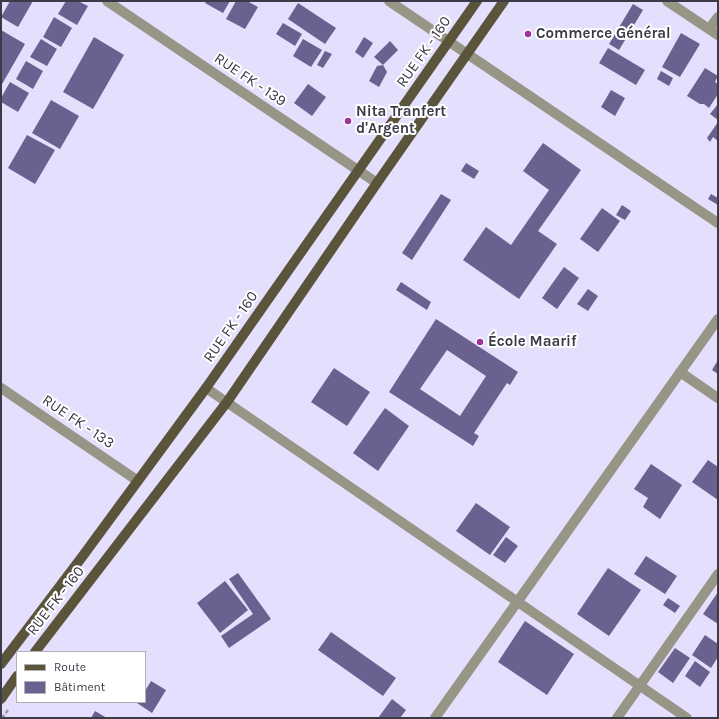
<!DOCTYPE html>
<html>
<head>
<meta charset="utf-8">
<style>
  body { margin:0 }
  #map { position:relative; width:719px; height:719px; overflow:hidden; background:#e4dffc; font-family:Karla,sans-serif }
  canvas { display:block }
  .frame { position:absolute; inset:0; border:2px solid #3d3a48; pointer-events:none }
  .legend { position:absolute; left:16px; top:651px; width:130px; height:52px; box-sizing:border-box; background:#fff; border:1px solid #b1b0b6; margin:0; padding:5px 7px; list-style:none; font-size:12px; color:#3d3a48 }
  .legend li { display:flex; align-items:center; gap:8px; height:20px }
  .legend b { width:20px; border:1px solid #b1b0b6 }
</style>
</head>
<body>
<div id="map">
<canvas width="719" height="719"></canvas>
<div class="frame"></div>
<ul class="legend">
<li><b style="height:5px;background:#59543a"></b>Route</li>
<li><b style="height:11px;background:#6b6190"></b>Bâtiment</li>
</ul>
</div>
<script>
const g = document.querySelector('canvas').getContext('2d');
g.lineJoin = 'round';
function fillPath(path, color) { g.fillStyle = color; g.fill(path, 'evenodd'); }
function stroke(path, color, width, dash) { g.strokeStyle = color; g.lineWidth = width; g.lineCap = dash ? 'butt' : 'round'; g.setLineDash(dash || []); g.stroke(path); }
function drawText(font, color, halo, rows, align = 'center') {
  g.font = font + ' Karla,sans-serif'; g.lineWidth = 4; g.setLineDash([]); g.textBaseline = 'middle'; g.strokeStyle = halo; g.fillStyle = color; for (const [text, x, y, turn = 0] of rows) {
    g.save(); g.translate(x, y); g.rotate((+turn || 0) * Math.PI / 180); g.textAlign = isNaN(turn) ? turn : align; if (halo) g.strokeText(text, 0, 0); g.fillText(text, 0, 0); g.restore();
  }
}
fillPath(new Path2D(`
  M 10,1 L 33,1 L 18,27 L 1,17 Z
  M 66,1 L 78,1 L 88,6 L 77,25 L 58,14 Z
  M 206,1 L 230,1 L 223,13 L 205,3 Z
  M 236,1 L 247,1 L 258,7 L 245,29 L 226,19 Z
  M 298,3 L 336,28 L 325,44 L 288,19 Z
  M 633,4 L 643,10 L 619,50 L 609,44 Z
  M 54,17 L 72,28 L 61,47 L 43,37 Z
  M 283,23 L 302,34 L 295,46 L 276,34 Z
  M 1,30 L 25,44 L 1,86 Z
  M 681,33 L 700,44 L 680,77 L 662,67 Z
  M 94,37 L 124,55 L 93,109 L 63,92 Z
  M 364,37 L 373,43 L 363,58 L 355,52 Z
  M 41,39 L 57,49 L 47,66 L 30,57 Z
  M 303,39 L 322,50 L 311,67 L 293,56 Z
  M 390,41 L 398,50 L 383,65 L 374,57 Z
  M 608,48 L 645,70 L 636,85 L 599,63 Z
  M 325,51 L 332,54 L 323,68 L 317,65 Z
  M 26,61 L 43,71 L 33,89 L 16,79 Z
  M 383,65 L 387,72 L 379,87 L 369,81 L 377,66 Z
  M 705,68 L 718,76 L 715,82 L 718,84 L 718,94 L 709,108 L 704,104 L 700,104 L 687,96 Z
  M 661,71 L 673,78 L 669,86 L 657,79 Z
  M 10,82 L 29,93 L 18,112 L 1,102 L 1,98 Z
  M 308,84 L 326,97 L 312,116 L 294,103 Z
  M 611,90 L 625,98 L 615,116 L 601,107 Z
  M 51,100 L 79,116 L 60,149 L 32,133 Z
  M 718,104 L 718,120 L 710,114 Z
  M 718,122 L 718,141 L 713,137 L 710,142 L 707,138 Z
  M 27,135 L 55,150 L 35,184 L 8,168 Z
  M 543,143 L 581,170 L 538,231 L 557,244 L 519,299 L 463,260 L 486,227 L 511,245 L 549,190 L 523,171 Z
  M 466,163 L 479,171 L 474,179 L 461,171 Z
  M 441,194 L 451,200 L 412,260 L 402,253 Z
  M 711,194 L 718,198 L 718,205 L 708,199 Z
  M 622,205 L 631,211 L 625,220 L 616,215 Z
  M 602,208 L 620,221 L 598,252 L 580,239 Z
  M 564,267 L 579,278 L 557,309 L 542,298 Z
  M 401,282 L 431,302 L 427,310 L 396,290 Z
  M 588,289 L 598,296 L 588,311 L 577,304 Z
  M 436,319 L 518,372 L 510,385 L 507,383 L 474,433 L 479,436 L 473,446 L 389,392 ZM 447,350 L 486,376 L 460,416 L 420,389 Z
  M 718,360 L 718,374 L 712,370 Z
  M 334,368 L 370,392 L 347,426 L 311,402 Z
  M 385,408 L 409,426 L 378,471 L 353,453 Z
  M 708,460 L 718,467 L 718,500 L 692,482 Z
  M 651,464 L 682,485 L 660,519 L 643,507 L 648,498 L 634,489 Z
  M 476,503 L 510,527 L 490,555 L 456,531 Z
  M 506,537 L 518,546 L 505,563 L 493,555 Z
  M 646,556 L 677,576 L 665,594 L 634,574 Z
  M 608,568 L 641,590 L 609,636 L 577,614 Z
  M 238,573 L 271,619 L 229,648 L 221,636 L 253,614 L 229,579 Z
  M 225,581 L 248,610 L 220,633 L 197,603 Z
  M 718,592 L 718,624 L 703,614 Z
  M 668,598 L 680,606 L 675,613 L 663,605 Z
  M 525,621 L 574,654 L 547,695 L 498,662 Z
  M 331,632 L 396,678 L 383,696 L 318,650 Z
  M 705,635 L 718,644 L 718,657 L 711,668 L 692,655 Z
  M 675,648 L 690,658 L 673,683 L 658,672 Z
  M 695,661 L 710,672 L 700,687 L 685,676 Z
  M 151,681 L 166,690 L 152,713 L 137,703 L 145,702 L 145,691 Z
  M 392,699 L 406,710 L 400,718 L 378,718 Z
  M 95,711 L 107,718 L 91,718 Z`), '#6b6190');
stroke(new Path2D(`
  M 2,718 L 8,710`), '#a19cb3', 2.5, [4, 2]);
stroke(new Path2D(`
  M 107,1 L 377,183
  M 389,1 L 718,223
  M 667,1 L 718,35
  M 709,29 L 718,17
  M 680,372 L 718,398
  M 1,388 L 138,481
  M 206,388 L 687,718
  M 435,718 L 718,319
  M 617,718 L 718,574`), '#979586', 10);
stroke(new Path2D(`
  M 35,652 L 227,402 L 377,183 L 504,1
  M 1,664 L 82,557 L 206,388 L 477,1
  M 1,699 L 17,676`), '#59543a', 10);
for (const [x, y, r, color] of [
  [528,34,4,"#9c3599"],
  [348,121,4,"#9c3599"],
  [480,342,4,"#9c3599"]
]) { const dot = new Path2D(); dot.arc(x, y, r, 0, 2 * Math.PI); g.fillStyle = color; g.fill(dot); stroke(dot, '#fff', 1.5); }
drawText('bold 15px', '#3d3a48', '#fff', [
  ["Commerce Général",536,34],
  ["Nita Tranfert",356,112],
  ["d'Argent",356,129],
  ["École Maarif",488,342]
], 'left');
drawText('15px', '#3d3a48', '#fff', [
  ["RUE FK - 160",424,52,-55],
  ["RUE FK - 139",250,80,34],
  ["RUE FK - 160",231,327,-55],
  ["RUE FK - 133",78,422,34],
  ["RUE FK - 160",56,601,-52]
]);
</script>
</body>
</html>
